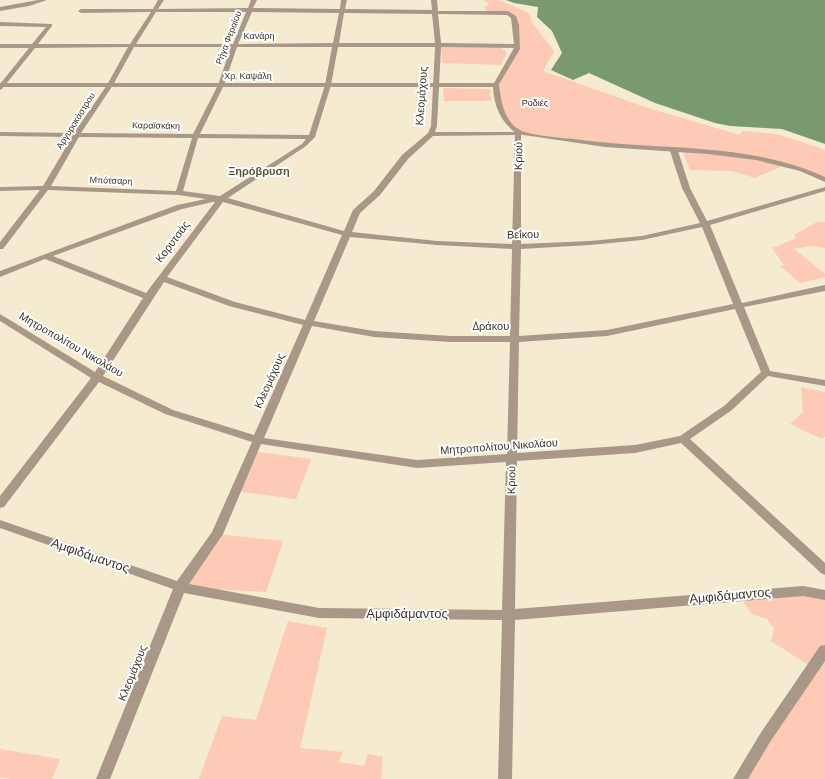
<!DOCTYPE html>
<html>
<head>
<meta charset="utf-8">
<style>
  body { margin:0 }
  canvas { display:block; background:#f5ebd0 }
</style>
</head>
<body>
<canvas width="825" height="779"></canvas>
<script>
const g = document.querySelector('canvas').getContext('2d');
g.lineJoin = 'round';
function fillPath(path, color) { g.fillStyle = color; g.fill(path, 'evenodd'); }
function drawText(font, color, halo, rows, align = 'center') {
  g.font = font + ' "PT Sans",sans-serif'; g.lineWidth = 4; g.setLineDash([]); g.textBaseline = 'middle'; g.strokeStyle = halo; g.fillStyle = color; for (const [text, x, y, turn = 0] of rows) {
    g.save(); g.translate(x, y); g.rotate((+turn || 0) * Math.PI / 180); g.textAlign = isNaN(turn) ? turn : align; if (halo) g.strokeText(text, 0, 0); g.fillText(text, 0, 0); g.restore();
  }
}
fillPath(new Path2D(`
  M 483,0 L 499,0 L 529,13 L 532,22 L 554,51 L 543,71 L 645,107 L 740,135 L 742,131 L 777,134 L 820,148 L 825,151 L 825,180 L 781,164 L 780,167 L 755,178 L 732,171 L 690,170 L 683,152 L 519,133 L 506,120 L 496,85 L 517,49 L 516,25 L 508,13 L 486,12 L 484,7 L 490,5 Z
  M 441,47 L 501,48 L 507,52 L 501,65 L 442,63 Z
  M 443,88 L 490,89 L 491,101 L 444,101 Z
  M 817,222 L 825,222 L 825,248 L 811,246 L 794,249 L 825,274 L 825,277 L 800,283 L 780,266 L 784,265 L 772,248 L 797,238 L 794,235 Z
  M 801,387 L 825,392 L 825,436 L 822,439 L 790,424 L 803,412 Z
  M 252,451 L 311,459 L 296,499 L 235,491 Z
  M 217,534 L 283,541 L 266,592 L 180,587 Z
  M 739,595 L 825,595 L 825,779 L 740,779 L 813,668 L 771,641 L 774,629 L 767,619 L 752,614 Z
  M 288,621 L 327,628 L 300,748 L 343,752 L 339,762 L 364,766 L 368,754 L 383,757 L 381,779 L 199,779 L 222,716 L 256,720 Z
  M 0,749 L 60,759 L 52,779 L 12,779 L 0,777 Z`), '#fccab5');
fillPath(new Path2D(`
  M 506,0 L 825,0 L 825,144 L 782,129 L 730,126 L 715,123 L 655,103 L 589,73 L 573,80 L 551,70 L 562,53 L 552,31 L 537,17 L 538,7 L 514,3 Z`), '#799970');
fillPath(new Path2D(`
  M 38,0 L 47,0 L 29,6 L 0,11 L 0,7 Z
  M 158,0 L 164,0 L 158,9 L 248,8 L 251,0 L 257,0 L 253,8 L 340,9 L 341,0 L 347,0 L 345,9 L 432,10 L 431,0 L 437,0 L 438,11 L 508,11 L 516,16 L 519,25 L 520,49 L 498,86 L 493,85 L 514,48 L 441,47 L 437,126 L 435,132 L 521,132 L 521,244 L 590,241 L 642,236 L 700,223 L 682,188 L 670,151 L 674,149 L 678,151 L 690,188 L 707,221 L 825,187 L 825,191 L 710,225 L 742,303 L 825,285 L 825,291 L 744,307 L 770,371 L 825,380 L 825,386 L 768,376 L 732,410 L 690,439 L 825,563 L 825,575 L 821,573 L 681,443 L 635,453 L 517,461 L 515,609 L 803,586 L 825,590 L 825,600 L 803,596 L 515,620 L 512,779 L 498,779 L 502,620 L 319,618 L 184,593 L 110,779 L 96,779 L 173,589 L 0,528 L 0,520 L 177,581 L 212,532 L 252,442 L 165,414 L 99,382 L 4,507 L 0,508 L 0,496 L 91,378 L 0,321 L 0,314 L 95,372 L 143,298 L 45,259 L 0,277 L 0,271 L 177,205 L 206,199 L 179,195 L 48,190 L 3,249 L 0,249 L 0,242 L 40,190 L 0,191 L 0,187 L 43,186 L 72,137 L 0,136 L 0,132 L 74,133 L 107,85 L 128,47 L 35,48 L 2,89 L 0,90 L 0,84 L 29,48 L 0,48 L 0,44 L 32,44 L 46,27 L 0,26 L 0,22 L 52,24 L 52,26 L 38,44 L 130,44 L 151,12 L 81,13 L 78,11 L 81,9 L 153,9 ZM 156,12 L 246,12 L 233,44 L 136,44 ZM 252,12 L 339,13 L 333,43 L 238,44 ZM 344,13 L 432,14 L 435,43 L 339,43 ZM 438,14 L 507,15 L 511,18 L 514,44 L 441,43 ZM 134,47 L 231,47 L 218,85 L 193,134 L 81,133 L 113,85 ZM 237,47 L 332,47 L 325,85 L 309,135 L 200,134 L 224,85 ZM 338,47 L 435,47 L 431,126 L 428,133 L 402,155 L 374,191 L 353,210 L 344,231 L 228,198 L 306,146 L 315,137 L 331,85 ZM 515,135 L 512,244 L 437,241 L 352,232 L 360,213 L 380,195 L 408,159 L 433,136 ZM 79,137 L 192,138 L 176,191 L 51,186 ZM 198,138 L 306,139 L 302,144 L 220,196 L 183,191 ZM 213,202 L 215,202 L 146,293 L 53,256 L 182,209 ZM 223,202 L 342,235 L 305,320 L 235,302 L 167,277 ZM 702,227 L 733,304 L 607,330 L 519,336 L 521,249 L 590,245 L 642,240 ZM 350,237 L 437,245 L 512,249 L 510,336 L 450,336 L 374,331 L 314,321 ZM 164,282 L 229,306 L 303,325 L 254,435 L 173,410 L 103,376 ZM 735,309 L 761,372 L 724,406 L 680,436 L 635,445 L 517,453 L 519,342 L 607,336 ZM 312,326 L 374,337 L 450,342 L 510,342 L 507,454 L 417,460 L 264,438 ZM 261,444 L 417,468 L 506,462 L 502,610 L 319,608 L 189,584 L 223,534 Z`), '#a99888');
fillPath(new Path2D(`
  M 0,83 L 496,83 L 499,85 C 501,101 504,121 520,130 C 527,135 563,138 574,139 C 657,151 747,141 825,177 L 825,182 L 800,171 L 756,160 L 707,154 L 605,147 L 517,134 C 501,122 494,107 493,87 L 0,87 Z
  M 825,645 L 825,661 L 770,742 L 748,779 L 733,779 L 760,734 L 820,646 Z`), '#a99888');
drawText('9px', '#39352a', '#fff', [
  ["Κανάρη",259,36],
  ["Ρήγα Φεραίου",229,38,-69],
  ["Χρ. Καψάλη",248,76],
  ["Αργυροκάστρου",76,121,-58],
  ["Καραϊσκάκη",156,126,1],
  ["Μπότσαρη",111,181,2]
]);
drawText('9px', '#50210a', '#fff', [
  ["Ροδιές",535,103]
]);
drawText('11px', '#39352a', '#fff', [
  ["Κλεομάχους",422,96,-86],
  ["Κριού",519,156,-89],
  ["Βεΐκου",523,235,-1],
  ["Κορυτσάς",173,242,-53],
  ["Δράκου",491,327],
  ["Μητροπολίτου Νικολάου",71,345,30],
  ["Κλεομάχους",270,381,-66],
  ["Μητροπολίτου Νικολάου",499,447,-4],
  ["Κριού",512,480,-89],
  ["Κλεομάχους",133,673,-68]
]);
drawText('bold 11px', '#5a523a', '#fff', [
  ["Ξηρόβρυση",259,172]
]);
drawText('13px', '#39352a', '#fff', [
  ["Αμφιδάμαντος",90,556,19],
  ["Αμφιδάμαντος",730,596,-5],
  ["Αμφιδάμαντος",407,614]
]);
</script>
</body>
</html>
